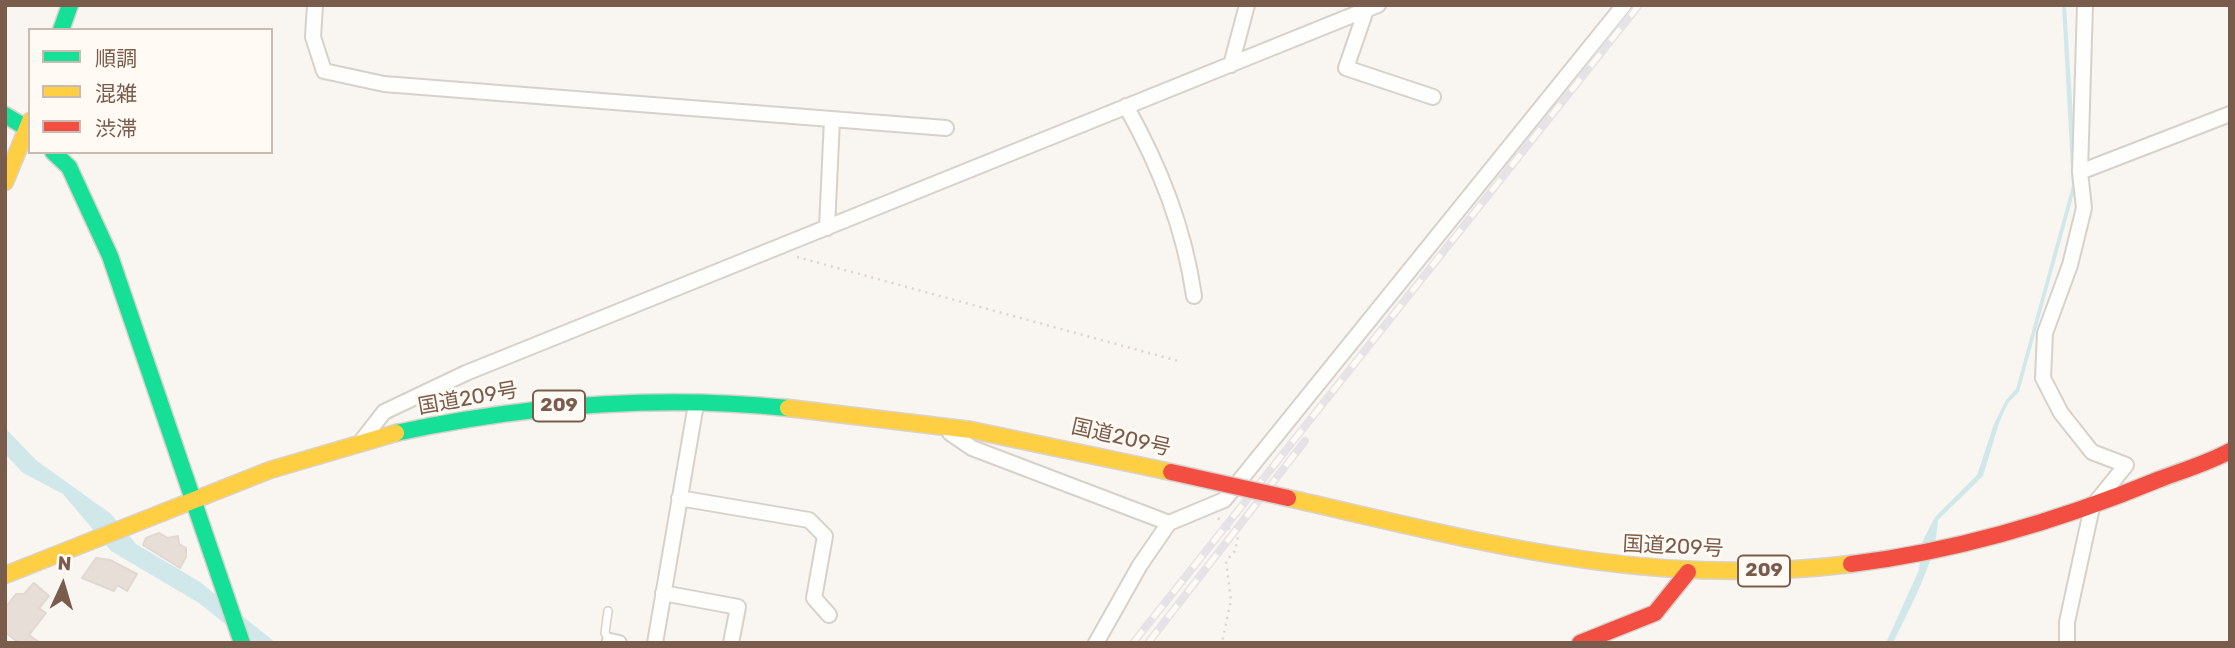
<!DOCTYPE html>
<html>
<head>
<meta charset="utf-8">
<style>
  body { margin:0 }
  #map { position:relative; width:2235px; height:648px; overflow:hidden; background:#f9f5f0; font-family:Rubik,"Noto Sans JP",sans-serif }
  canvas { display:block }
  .frame { position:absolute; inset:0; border:7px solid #7a5c4d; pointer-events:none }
  .legend { position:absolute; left:28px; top:28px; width:245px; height:126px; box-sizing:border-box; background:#fffaf3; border:2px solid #cabbb1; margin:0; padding:9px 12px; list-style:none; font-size:21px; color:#7a5c4d }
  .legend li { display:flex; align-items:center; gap:14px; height:35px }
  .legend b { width:35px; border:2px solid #cabbb1 }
  .north { position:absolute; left:28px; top:550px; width:70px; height:70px; -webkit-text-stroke:5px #fffaf3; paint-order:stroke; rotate:4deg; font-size:19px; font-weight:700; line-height:28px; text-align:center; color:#7a5c4d }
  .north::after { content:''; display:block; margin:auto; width:24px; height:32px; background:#7a5c4d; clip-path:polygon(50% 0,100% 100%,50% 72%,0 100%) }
</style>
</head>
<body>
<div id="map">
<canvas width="2235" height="648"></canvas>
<div class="frame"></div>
<ul class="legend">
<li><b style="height:9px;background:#16e098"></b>順調</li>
<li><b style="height:9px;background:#ffcf43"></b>混雑</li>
<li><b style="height:9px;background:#f24e42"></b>渋滞</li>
</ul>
<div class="north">N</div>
</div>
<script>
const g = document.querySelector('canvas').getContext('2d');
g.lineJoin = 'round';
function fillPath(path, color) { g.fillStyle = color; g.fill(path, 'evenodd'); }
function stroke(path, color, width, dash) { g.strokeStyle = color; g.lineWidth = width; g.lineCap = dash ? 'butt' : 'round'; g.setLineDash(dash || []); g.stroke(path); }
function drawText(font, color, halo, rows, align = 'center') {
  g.font = font + ' Rubik,"Noto Sans JP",sans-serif'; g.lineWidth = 6; g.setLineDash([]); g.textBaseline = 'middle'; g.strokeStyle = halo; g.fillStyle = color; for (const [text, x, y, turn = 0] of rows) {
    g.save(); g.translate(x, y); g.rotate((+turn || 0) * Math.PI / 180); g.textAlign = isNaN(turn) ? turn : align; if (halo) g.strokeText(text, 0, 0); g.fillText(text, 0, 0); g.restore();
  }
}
fillPath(new Path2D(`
  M 2062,5 L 2066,5 L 2076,165 L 2077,182 L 2069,211 L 2019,392 L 2008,403 L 1999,423 L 1983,476 L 1938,520 C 1936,562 1911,605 1893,643 L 1886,643 L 1919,570 L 1922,542 L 1935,517 L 1977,475 L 1994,424 L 2006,400 L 2016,389 L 2072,186 Z
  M 5,428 L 37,461 L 111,514 L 136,544 L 200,582 L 276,643 L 249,643 L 199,603 L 111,551 L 63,494 L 23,473 L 5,454 Z`), '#d0e8ea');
const building = new Path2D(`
  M 159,533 L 168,538 L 178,536 L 179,544 L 186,548 L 186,557 L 180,568 L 143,545 L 146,538 Z
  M 96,558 L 110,560 L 137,574 L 127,591 L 117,585 L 114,591 L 82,578 Z
  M 34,583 L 49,596 L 39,608 L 46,613 L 29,635 L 40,643 L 19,643 L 5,632 L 5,608 L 16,594 L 24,594 Z`);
fillPath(building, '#e6ded7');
stroke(building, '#e2d8d2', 2);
const lane = new Path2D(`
  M 608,611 L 605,633 L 610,642`);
const street = new Path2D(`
  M 315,5 L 313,37 L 324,71 L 384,84 L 946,128
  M 1366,10 L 1346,68 L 1433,97
  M 1231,65 L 1247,5
  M 1126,106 C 1160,167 1184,227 1194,296
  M 2080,172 L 2230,114
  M 827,228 L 832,119
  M 950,433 L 972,448 L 1169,523
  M 363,439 L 384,412 L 466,373 L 1378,5
  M 679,498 L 809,520 L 825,536 L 814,598 L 829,615
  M 663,593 L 738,607 L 731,643
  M 610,641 L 619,643
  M 655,643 L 696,404
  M 1096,643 L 1140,565 L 1169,523 L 1224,500 L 1624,5
  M 2067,643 L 2067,622 L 2092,507 L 2126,465 L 2092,452 L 2061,413 L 2043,378 L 2045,333 L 2070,265 L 2084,208 L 2080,172 L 2085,5`);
const fast = new Path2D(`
  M 61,30 L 70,5
  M 5,115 L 30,130
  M 53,152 L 69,167 L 110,256 L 242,643
  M 396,433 C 525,405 657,395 788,408`);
const slow = new Path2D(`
  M 5,182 L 30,121
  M 788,408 L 971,430 L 1171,472
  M 1288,498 C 1482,542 1648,589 1851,564
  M 5,575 L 270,470 L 396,433`);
const jam = new Path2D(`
  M 1851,564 C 1958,551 2061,520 2160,479 C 2184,470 2208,463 2230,451
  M 1580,643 L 1655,613 L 1688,572`);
stroke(lane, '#d7d1cb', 10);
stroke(street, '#d7d1cb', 18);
stroke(fast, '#d9d2cb', 19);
stroke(slow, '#d9d2cb', 19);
stroke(jam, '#d9d2cb', 19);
stroke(new Path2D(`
  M 797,257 L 1182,362
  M 1218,518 L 1238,537 L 1235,551 L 1226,561 L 1231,600 L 1222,643`), '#dcd5d0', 2.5, [2, 5]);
stroke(lane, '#fefefd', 7);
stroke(street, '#fefefd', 14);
stroke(fast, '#16e098', 16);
stroke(slow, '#ffcf43', 16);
stroke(jam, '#f24e42', 16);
const rail = new Path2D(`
  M 1133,643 L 1639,5
  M 1148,643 L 1305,441`);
stroke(rail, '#e6e3e7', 8);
stroke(rail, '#fffaf3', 5, [16]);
const jamBridge = new Path2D(`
  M 1171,472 L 1288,498`);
stroke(jamBridge, '#dad1cc', 19, []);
stroke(jamBridge, '#f24e42', 16);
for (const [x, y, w] of [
  [559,406,52],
  [1764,571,52]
]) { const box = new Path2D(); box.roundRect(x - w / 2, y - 15.5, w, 31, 5); g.fillStyle = '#fffaf3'; g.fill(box); stroke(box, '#7a5c4d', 2); }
drawText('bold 19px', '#7a5c4d', null, [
  ["209",559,406],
  ["209",1764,571]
]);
drawText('21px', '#7a5c4d', '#fffaf3', [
  ["国道209号",468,399,-10],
  ["国道209号",1121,438,13],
  ["国道209号",1673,547,3]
]);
</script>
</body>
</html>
